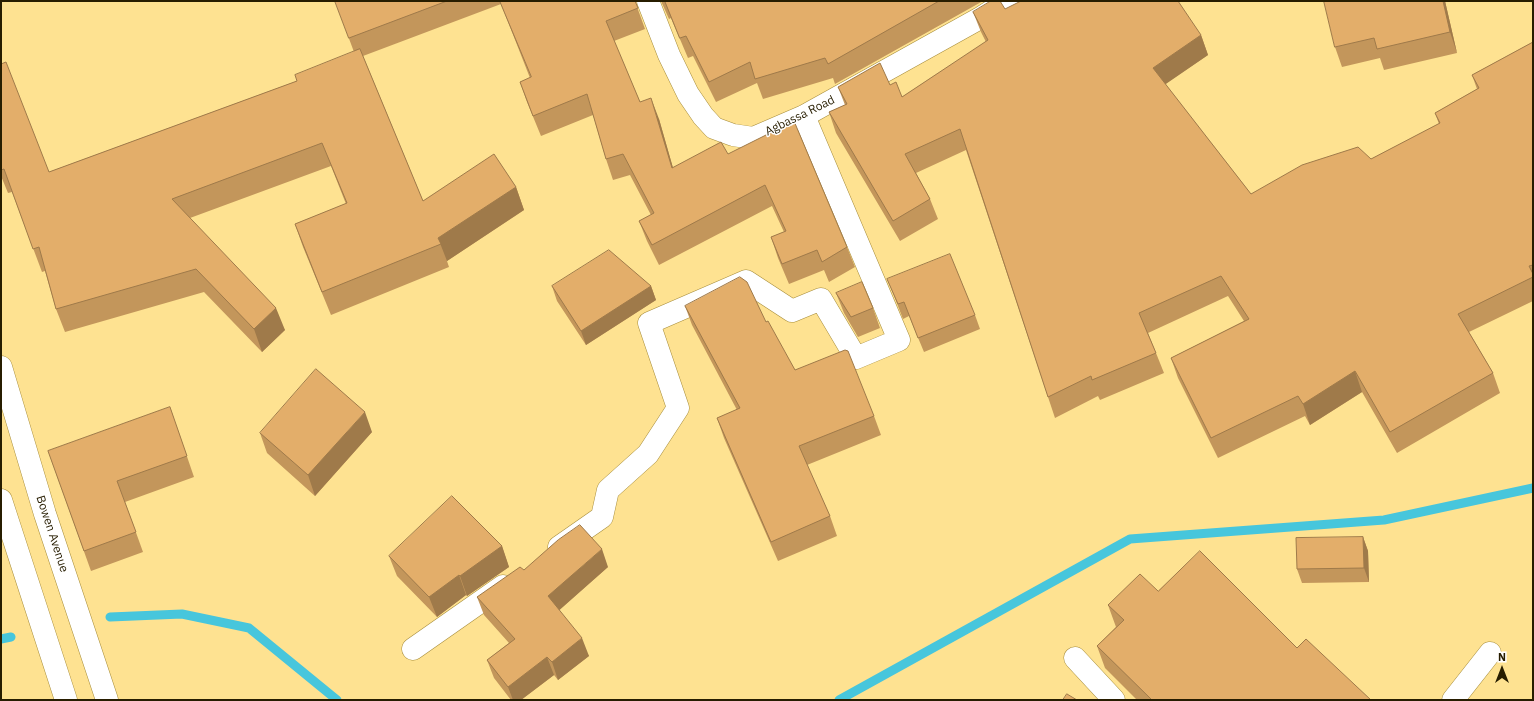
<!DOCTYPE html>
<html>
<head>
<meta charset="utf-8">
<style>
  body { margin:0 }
  #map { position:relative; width:1534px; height:701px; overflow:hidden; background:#fee291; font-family:"IBM Plex Sans",sans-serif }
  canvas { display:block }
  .frame { position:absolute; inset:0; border:2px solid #271d00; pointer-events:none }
  .north { position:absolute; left:1482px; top:649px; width:40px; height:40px; -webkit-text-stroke:3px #fff; paint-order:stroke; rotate:0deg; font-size:11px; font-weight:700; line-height:16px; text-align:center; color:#271d00 }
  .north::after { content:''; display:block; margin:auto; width:14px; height:18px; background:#271d00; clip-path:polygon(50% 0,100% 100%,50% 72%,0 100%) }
</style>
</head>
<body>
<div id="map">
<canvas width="1534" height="701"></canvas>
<div class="frame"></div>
<div class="north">N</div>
</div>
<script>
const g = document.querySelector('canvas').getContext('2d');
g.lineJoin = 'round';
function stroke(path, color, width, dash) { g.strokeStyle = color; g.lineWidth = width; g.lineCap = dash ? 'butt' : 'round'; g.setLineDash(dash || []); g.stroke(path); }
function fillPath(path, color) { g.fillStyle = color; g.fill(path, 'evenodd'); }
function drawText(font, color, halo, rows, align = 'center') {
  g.font = font + ' "IBM Plex Sans",sans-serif'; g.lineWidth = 3; g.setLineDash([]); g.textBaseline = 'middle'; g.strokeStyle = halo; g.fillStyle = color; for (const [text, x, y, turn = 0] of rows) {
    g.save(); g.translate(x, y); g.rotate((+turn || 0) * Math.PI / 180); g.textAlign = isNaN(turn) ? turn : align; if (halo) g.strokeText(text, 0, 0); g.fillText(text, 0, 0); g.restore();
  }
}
stroke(new Path2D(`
  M 110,617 L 182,614 L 249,628 L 337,700
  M 1,639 L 11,637
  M 839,700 L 1130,539 L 1384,520 L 1533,488`), '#47c6dc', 9);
const street = new Path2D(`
  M 648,1 L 669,55 L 688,94 L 703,116 L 714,128 L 733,135 L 753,138 L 804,116 L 982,17 L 1007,1
  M 559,547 L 602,517 L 608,490 L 648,454 L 678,408 L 649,323 L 746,281 L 792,311 L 821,299 L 856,358 L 899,340 L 804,116
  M 413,649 L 503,586
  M 1075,658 L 1114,700
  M 1453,700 L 1490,653`);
const secondary = new Path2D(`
  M 1,367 L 45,514 L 107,700
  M 1,500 L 66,700`);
stroke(street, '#a78d3b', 23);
stroke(secondary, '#a78d3b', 23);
stroke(street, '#fff', 22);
stroke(secondary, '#fff', 22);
fillPath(new Path2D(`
  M 335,1 L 636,1 L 636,4 L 645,29 L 614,41 L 640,102 L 659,119 L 673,168 L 728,154 L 847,247 L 855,267 L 829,282 L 824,270 L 789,284 L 778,258 L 771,237 L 784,232 L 772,206 L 659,265 L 647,241 L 639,221 L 651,215 L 630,175 L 613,180 L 606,159 L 593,115 L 541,136 L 527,102 L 520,82 L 530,78 L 501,4 L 363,56 L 423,201 L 516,187 L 524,210 L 447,261 L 449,267 L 331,315 L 303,247 L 295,224 L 346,204 L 331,166 L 190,218 L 285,330 L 262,352 L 204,292 L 65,332 L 56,309 L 45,271 L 42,272 L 12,192 L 8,193 L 1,176 L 1,64 L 49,172 L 297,81 L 354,52 Z
  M 661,1 L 983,1 L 835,84 L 833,78 L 763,99 L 757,83 L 716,102 L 693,56 L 688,58 L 671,18 L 669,19 Z
  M 1324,1 L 1445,1 L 1457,53 L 1384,70 L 1380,58 L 1342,67 L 1335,47 Z
  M 1005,9 L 1201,35 L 1208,55 L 1165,84 L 1251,194 L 1371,159 L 1439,124 L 1435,113 L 1477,89 L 1472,75 L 1533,42 L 1533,301 L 1469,332 L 1493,373 L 1500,393 L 1397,453 L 1362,392 L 1310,425 L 1305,416 L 1218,458 L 1178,378 L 1171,358 L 1244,321 L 1228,296 L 1148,333 L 1164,373 L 1100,400 L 1098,396 L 1055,418 L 1048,397 L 966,150 L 916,173 L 930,199 L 938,219 L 900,241 L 836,133 L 829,112 L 845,105 L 838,87 L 890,85 L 902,97 L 986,42 L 981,32 L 973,12 Z
  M 887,279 L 975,315 L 980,329 L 924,352 L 909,316 L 903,319 L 893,293 Z
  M 552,286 L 651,286 L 656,300 L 586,345 L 557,301 Z
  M 836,293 L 873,308 L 880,328 L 858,337 L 844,313 Z
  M 685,306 L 766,322 L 795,370 L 874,416 L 881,435 L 807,465 L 830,516 L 837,536 L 778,561 L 724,438 L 717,418 L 737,410 L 692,325 Z
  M 170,407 L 194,477 L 125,502 L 143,552 L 91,571 L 48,451 Z
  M 372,432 L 315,496 L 267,453 L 260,433 Z
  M 1363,537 L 1368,551 L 1369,582 L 1302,583 L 1297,569 Z
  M 502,546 L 509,567 L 467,596 L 466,595 L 437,617 L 397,576 L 389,556 Z
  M 608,567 L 559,610 L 589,656 L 558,680 L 554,675 L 521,700 L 511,700 L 494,678 L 487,660 L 509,643 L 484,615 L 477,597 L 524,570 Z
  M 1158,591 L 1297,648 L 1371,700 L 1137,700 L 1105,668 L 1097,646 L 1116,627 L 1108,605 Z`), '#c3965b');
fillPath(new Path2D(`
  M 1443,1 L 1445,1 L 1457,53 L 1450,32 Z
  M 1201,35 L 1208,55 L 1160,88 L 1153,68 Z
  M 651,98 L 659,119 L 679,189 L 672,168 Z
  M 516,187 L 524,210 L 447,261 L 438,238 Z
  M 651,286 L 656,300 L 586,345 L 581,331 Z
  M 276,308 L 285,330 L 262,352 L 254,329 Z
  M 1355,371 L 1362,392 L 1310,425 L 1303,404 Z
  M 365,412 L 372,432 L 315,496 L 308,475 Z
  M 1363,537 L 1368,551 L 1369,582 L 1364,568 Z
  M 502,546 L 509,567 L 467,596 L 460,576 Z
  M 602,549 L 608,567 L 555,614 L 548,596 Z
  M 459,575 L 466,595 L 437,617 L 429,597 Z
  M 582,638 L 589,656 L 558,680 L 552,662 Z
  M 547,657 L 554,675 L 521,700 L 513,700 L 508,687 Z`), '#9f7a4a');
const building = new Path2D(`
  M 335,1 L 447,1 L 349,38 Z
  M 500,1 L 635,1 L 638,8 L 606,21 L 640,102 L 651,98 L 672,168 L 721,142 L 728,154 L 794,121 L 847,247 L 822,262 L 817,250 L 782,264 L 771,237 L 786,231 L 765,185 L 652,245 L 639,221 L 654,213 L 623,154 L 606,159 L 587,94 L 533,116 L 520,82 L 531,77 Z
  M 665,1 L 939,1 L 828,64 L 825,58 L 755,79 L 750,62 L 709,82 L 686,36 L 680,38 Z
  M 991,1 L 1000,1 L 1005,9 L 1021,1 L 1178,1 L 1201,35 L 1153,68 L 1251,194 L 1302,165 L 1358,147 L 1371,159 L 1440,123 L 1435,113 L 1479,88 L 1472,75 L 1533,42 L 1533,265 L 1529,266 L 1533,274 L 1533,277 L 1458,314 L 1493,373 L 1390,432 L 1355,371 L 1303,404 L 1298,396 L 1211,438 L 1171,358 L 1249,319 L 1221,276 L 1139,313 L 1156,353 L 1092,380 L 1091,376 L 1048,397 L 960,129 L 905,154 L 930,199 L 893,221 L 829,112 L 847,104 L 838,87 L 880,63 L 890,85 L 896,82 L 902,97 L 988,40 L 973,12 Z
  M 1324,1 L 1443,1 L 1450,32 L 1377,49 L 1374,38 L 1335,47 Z
  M 360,49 L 423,201 L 494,154 L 516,187 L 438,238 L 441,244 L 322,292 L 295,224 L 347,203 L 322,143 L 172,199 L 276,308 L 254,329 L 196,269 L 56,309 L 39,247 L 33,249 L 4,169 L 1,170 L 1,64 L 6,62 L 49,172 L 297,81 L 295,75 Z
  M 609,250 L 651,286 L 581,331 L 552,286 Z
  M 950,254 L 975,315 L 918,338 L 904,302 L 898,304 L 887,279 Z
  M 740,277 L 747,282 L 766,322 L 768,321 L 795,370 L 845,350 L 848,351 L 874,416 L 799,446 L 830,516 L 771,542 L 717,418 L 740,408 L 685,306 Z
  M 862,282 L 873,308 L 851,317 L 836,293 Z
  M 316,369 L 365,412 L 308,475 L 260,433 Z
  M 170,407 L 187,456 L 117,481 L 136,532 L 84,551 L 48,451 Z
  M 452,496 L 502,546 L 460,576 L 459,575 L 429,597 L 389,556 Z
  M 580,525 L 602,549 L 548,596 L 582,638 L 552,662 L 547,657 L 508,687 L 487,660 L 515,639 L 477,597 L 520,567 L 524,570 L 558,540 Z
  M 1363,537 L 1364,568 L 1297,569 L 1296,538 Z
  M 1200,551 L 1297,648 L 1306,639 L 1371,700 L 1152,700 L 1097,646 L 1124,620 L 1108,605 L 1140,574 L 1158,591 Z
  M 1067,694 L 1077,700 L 1063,700 Z`);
fillPath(building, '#e3ae6a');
stroke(building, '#9f7a4a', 1);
drawText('12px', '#271d00', '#fff', [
  ["Agbassa Road",800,116,-26],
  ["Bowen Avenue",52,534,72]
]);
</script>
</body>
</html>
